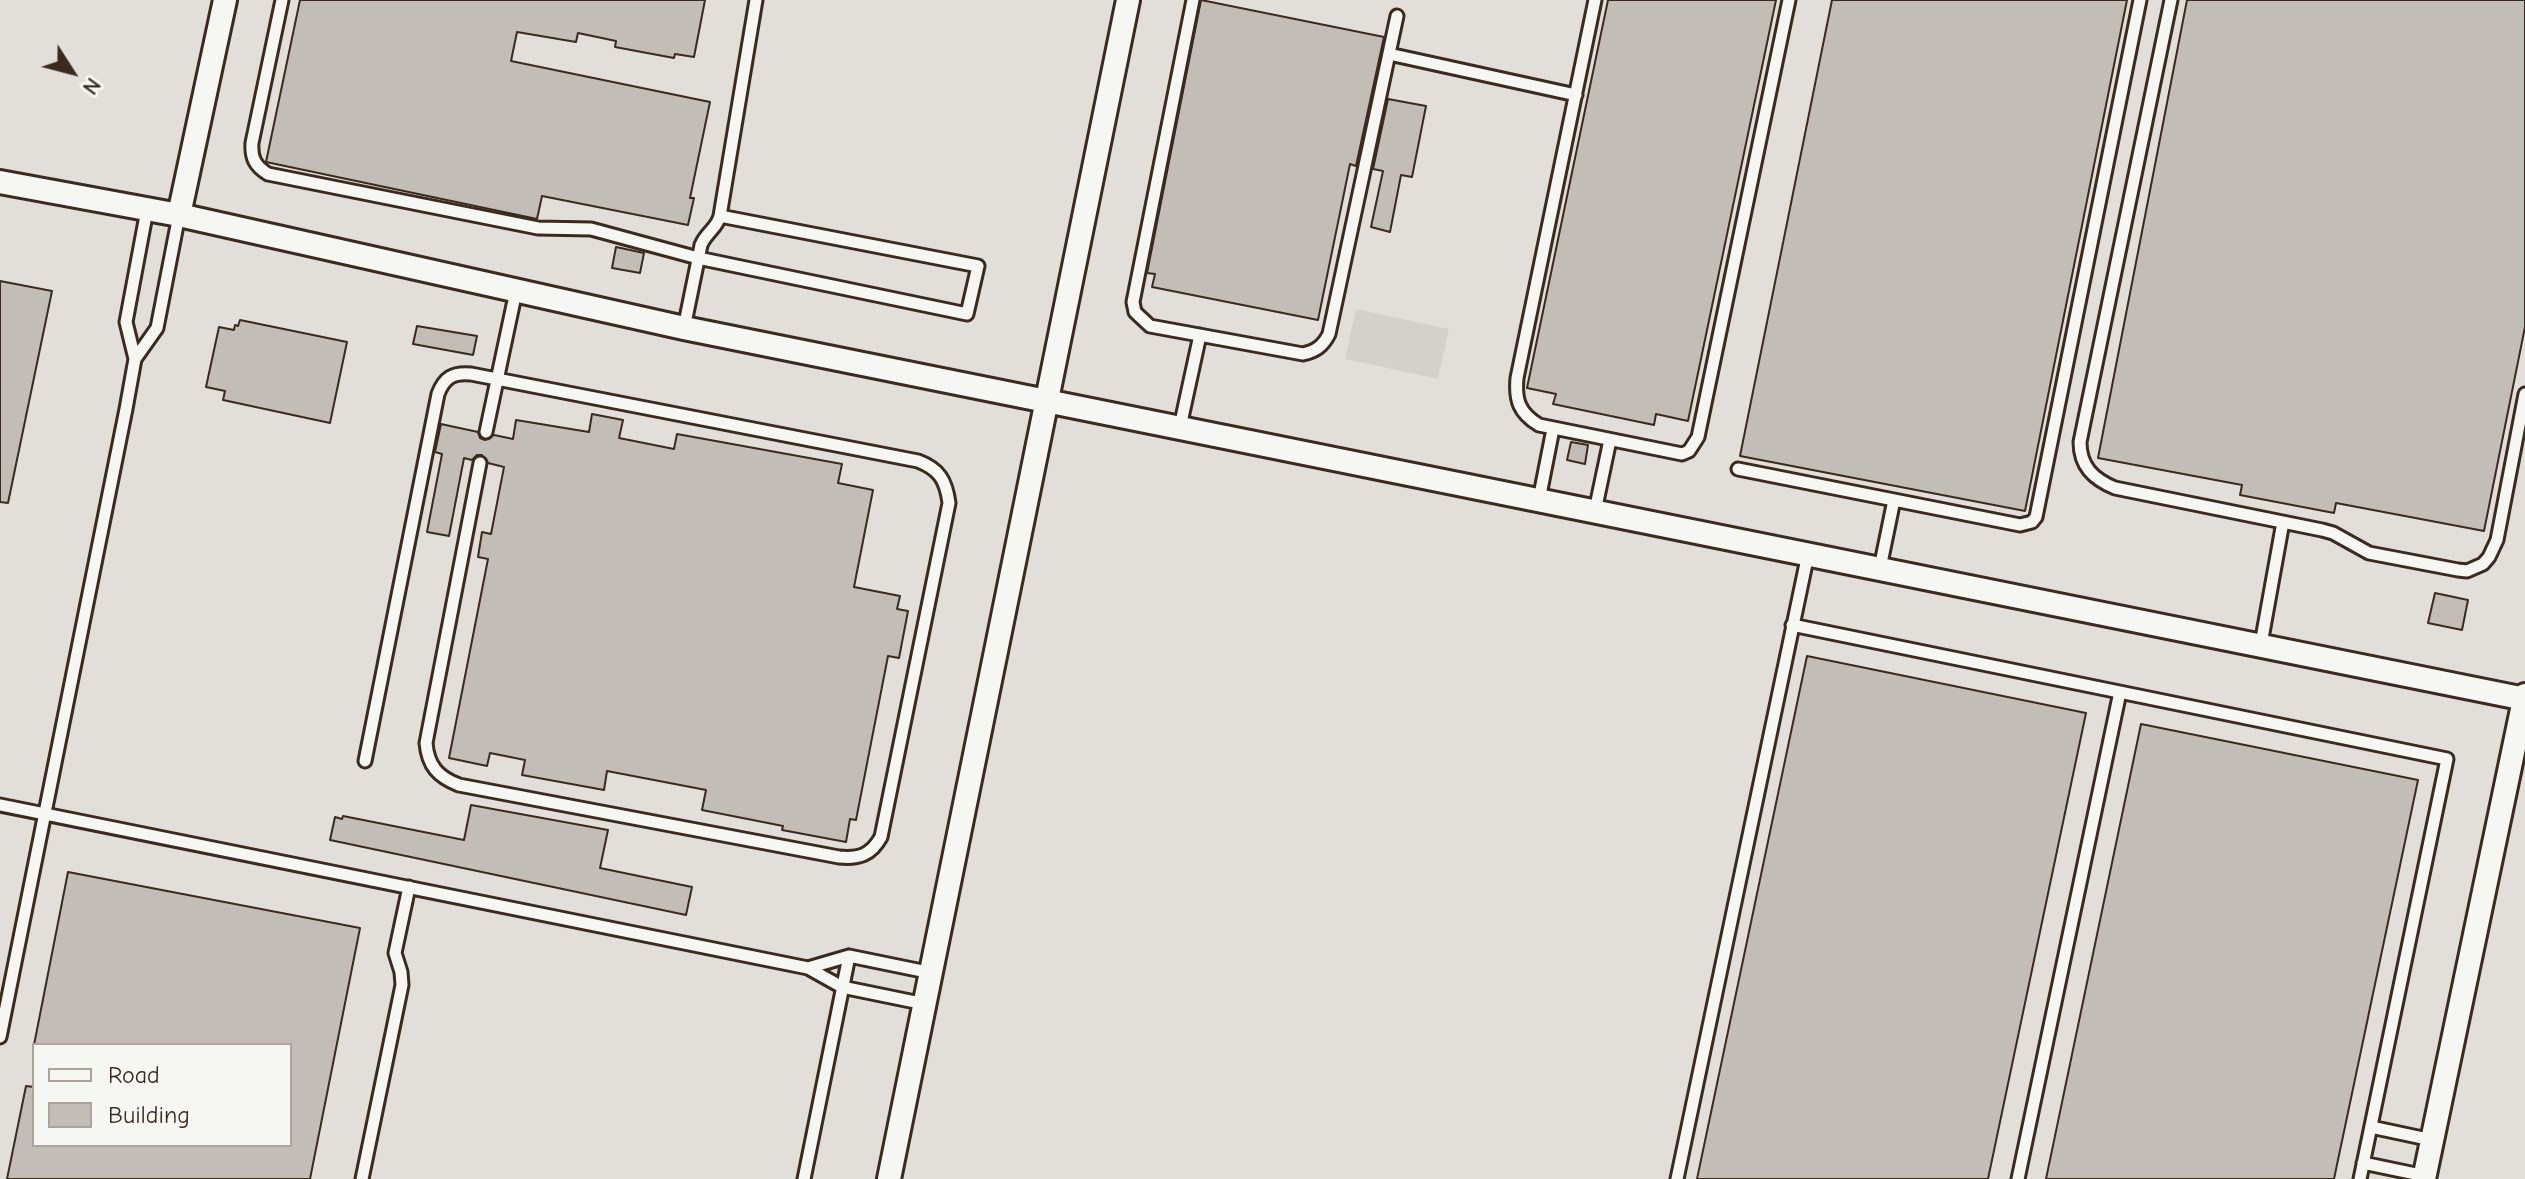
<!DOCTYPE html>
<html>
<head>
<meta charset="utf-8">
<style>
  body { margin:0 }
  #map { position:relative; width:2525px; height:1179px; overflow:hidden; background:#efeeea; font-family:"Comic Neue",sans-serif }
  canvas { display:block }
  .legend { position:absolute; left:32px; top:1043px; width:260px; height:104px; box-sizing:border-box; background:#f6f6f2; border:2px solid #aba49d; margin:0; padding:10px 14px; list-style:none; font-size:24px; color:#3b2a1e }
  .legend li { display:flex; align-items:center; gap:16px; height:40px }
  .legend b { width:40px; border:2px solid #aba49d }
  .north { position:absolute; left:32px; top:32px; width:80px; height:80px; -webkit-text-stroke:6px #f6f6f2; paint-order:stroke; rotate:126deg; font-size:22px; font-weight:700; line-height:32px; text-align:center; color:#3b2a1e }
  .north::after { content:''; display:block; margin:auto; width:28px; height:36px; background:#3b2a1e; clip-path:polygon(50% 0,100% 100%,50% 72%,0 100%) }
</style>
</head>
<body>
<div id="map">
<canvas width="2525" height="1179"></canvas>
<ul class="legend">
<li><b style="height:10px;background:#f6f6f2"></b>Road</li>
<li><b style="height:22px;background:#c2bdb7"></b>Building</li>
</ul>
<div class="north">N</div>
</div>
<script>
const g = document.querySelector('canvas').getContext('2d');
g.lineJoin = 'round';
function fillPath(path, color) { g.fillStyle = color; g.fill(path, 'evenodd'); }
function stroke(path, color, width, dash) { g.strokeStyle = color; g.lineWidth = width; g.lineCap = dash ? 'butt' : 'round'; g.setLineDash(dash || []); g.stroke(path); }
fillPath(new Path2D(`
  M 0,0 L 2525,0 L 2525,1179 L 0,1179 ZM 34,1045 L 290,1045 L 290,1145 L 34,1145 Z`), '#e2dfdb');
fillPath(new Path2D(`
  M 1356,309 L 1449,329 L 1438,379 L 1345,359 Z`), '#d4d1cc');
const building = new Path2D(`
  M 300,0 L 705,0 L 694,57 L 675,54 L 674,58 L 615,47 L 616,41 L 578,33 L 576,42 L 517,32 L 511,61 L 710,102 L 690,198 L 694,198 L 688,225 L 542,196 L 537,219 L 266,162 Z
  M 1201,0 L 1384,37 L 1356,166 L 1350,164 L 1318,320 L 1152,287 L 1155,274 L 1147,273 Z
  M 1608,0 L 1776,0 L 1688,421 L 1656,414 L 1654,425 L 1553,404 L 1556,394 L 1527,388 Z
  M 1832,0 L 2127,0 L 2025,511 L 1740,456 Z
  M 2187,0 L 2525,0 L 2525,327 L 2484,531 L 2336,503 L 2334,513 L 2240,495 L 2242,485 L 2098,458 Z
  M 1388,99 L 1426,106 L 1412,177 L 1401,175 L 1390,232 L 1371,227 L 1383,171 L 1373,169 Z
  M 616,247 L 644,253 L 640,273 L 612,268 Z
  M 0,281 L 52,291 L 8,503 L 0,502 Z
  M 240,320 L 347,342 L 330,423 L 223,400 L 225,391 L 206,387 L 219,327 L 234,330 L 235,325 L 238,326 Z
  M 417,326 L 477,336 L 473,355 L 413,344 Z
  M 592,414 L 623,420 L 619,438 L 674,449 L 677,434 L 842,464 L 838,483 L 873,490 L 854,587 L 900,596 L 897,609 L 908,611 L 899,658 L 888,656 L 856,820 L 850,819 L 846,842 L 782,830 L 783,826 L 702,810 L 706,790 L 607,771 L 604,790 L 522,775 L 525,760 L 490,753 L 487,766 L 449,758 L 488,559 L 478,557 L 482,532 L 491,534 L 504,467 L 488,463 L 482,455 L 477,455 L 472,460 L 464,458 L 449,536 L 427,532 L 442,454 L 435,452 L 441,424 L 478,432 L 480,438 L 485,440 L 494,435 L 513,439 L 516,420 L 589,432 Z
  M 1571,442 L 1588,445 L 1585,464 L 1567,460 Z
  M 2435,593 L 2468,600 L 2462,630 L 2428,623 Z
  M 1807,656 L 2086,713 L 1988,1179 L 1697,1179 Z
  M 2141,724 L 2418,780 L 2334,1179 L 2046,1179 Z
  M 471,805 L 608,830 L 600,868 L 692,887 L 686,915 L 330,840 L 335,817 L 342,819 L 343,816 L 464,840 Z
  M 68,872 L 360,928 L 310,1179 L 7,1179 L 26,1086 L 34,1087 L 34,1145 L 290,1145 L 290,1045 L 34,1045 Z`);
fillPath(building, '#c2bdb7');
stroke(building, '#3b2a1e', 2);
const service = new Path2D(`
  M 282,0 L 252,143 C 251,158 255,166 268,174 L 538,228 L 591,229 L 698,258 L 967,314 L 978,266 L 720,216
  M 1193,0 L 1133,302 L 1135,312 L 1150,326 L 1303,354 C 1316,351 1323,346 1329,334 L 1397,16
  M 1595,0 L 1517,378 C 1515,400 1519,413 1539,425 L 1682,454 L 1689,451 L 1698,437 L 1789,0
  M 2171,0 L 2080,442 C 2080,466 2093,479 2115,488 L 2322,530 L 2333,533 L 2369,553 L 2458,570 L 2467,571 L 2483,564 L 2489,557 L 2497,540 L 2525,394
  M 1389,54 L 1576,95
  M 684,328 L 701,245 C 706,233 717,228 720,216 L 756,0
  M 135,359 L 157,328 L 179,215
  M 1180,427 L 1200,335
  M 486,432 L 516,291
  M 1738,469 L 2020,525 L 2032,522 L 2036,517 L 2140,0
  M 1539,500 L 1553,429
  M 1595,511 L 1610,440
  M 1880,568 L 1894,500
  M 1792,625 L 2447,759 L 2360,1179
  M 2261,644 L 2283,522
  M 365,761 L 438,394 C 444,378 453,372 471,374 L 918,461 C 939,469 946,480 949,503 L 881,837 C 871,855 859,859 839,857 L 459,785 C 438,777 428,766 426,743 L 480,463
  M 0,805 L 808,968 L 842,987 L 925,1004
  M 808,968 L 849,956 L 932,973
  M 0,1037 L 126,409 L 135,359 L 126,322 L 147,210
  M 2371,1127 L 2432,1140
  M 2363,1163 L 2425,1176
  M 362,1179 L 402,985 L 401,972 L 395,953 L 409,887
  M 804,1179 L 849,956
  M 1677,1179 L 1808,554
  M 2018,1179 L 2120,692`);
const minor = new Path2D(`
  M 0,182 L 179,215 L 684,328 L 2525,699
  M 179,215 L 225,0
  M 889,1179 L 1128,0
  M 2424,1179 L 2525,695`);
stroke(service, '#3b2a1e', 17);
stroke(minor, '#3b2a1e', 28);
stroke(service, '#f6f6f2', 11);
stroke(minor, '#f6f6f2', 22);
</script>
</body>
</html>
